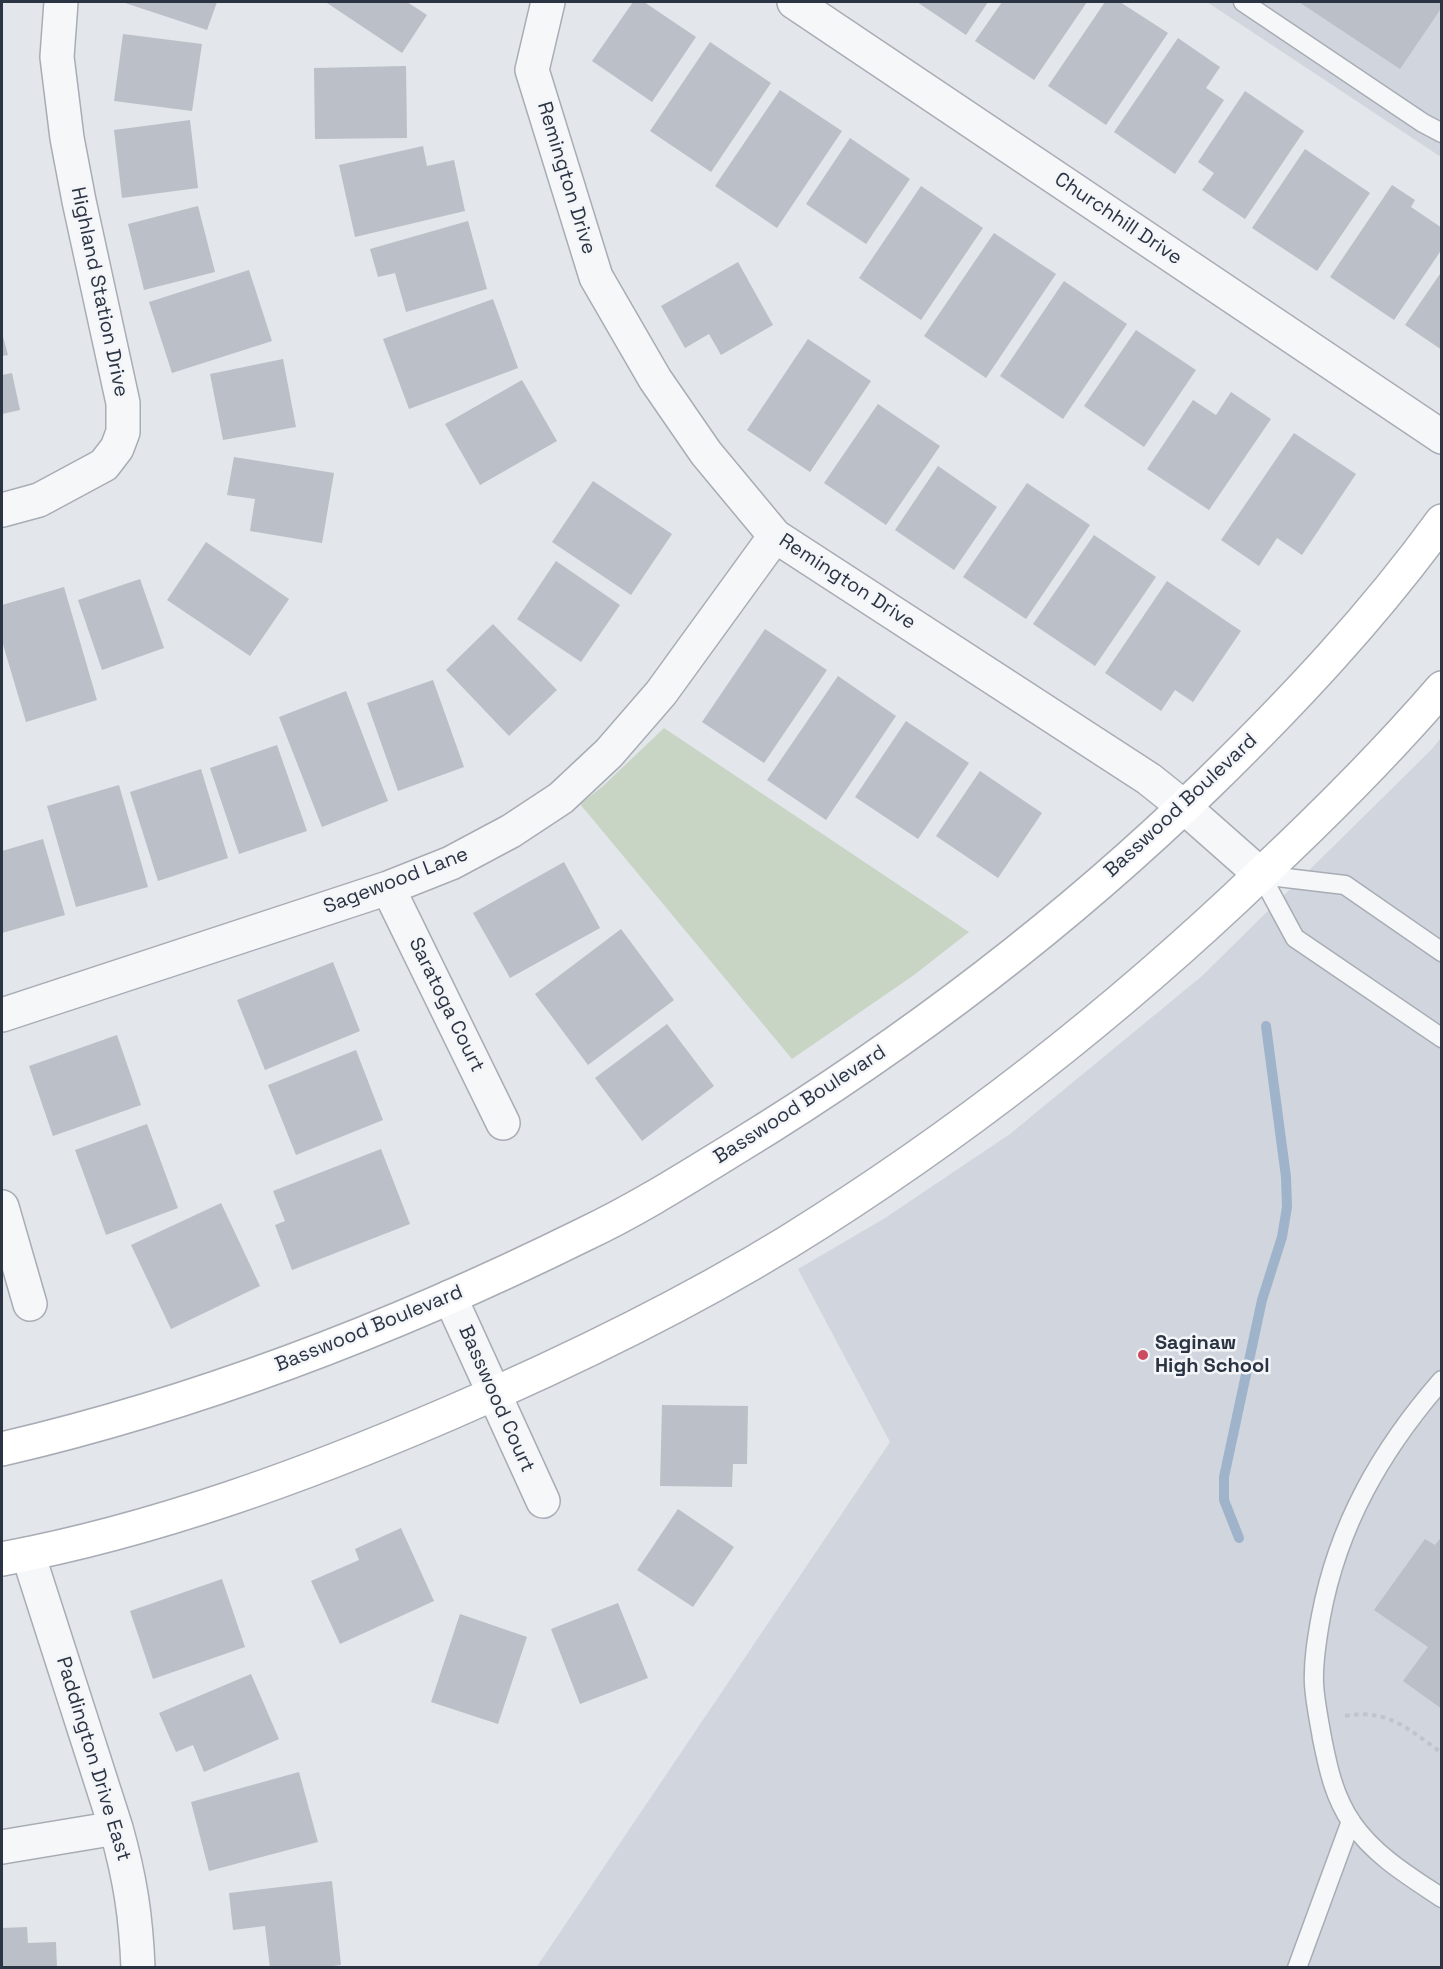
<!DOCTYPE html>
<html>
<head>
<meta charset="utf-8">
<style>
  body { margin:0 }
  #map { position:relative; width:1443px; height:1969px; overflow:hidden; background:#e3e6eb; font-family:"Space Grotesk",sans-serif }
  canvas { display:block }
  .frame { position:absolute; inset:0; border:3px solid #2b3443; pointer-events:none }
</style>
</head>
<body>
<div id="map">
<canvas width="1443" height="1969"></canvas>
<div class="frame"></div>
</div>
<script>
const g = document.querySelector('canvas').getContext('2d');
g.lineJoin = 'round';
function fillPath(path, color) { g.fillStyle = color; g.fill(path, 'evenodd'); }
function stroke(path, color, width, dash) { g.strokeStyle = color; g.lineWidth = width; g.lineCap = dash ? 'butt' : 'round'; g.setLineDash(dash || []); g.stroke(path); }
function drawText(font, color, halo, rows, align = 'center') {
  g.font = font + ' "Space Grotesk",sans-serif'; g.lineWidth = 5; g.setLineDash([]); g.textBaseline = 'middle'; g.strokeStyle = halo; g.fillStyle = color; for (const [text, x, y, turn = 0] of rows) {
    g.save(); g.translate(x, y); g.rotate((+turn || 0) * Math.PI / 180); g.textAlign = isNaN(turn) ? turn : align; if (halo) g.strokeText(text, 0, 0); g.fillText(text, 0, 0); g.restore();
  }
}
fillPath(new Path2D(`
  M 1207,2 L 1441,2 L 1441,157 Z
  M 1441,738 L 1441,1967 L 536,1968 L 890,1442 L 798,1269 L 885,1218 L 1010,1134 L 1202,976 L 1431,750 Z`), '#d1d5dd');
fillPath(new Path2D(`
  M 664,728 L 969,932 L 914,975 L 792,1059 L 580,804 L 602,787 Z`), '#c8d5c4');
stroke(new Path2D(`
  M 1239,1538 L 1224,1500 L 1224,1477 L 1262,1300 L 1282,1237 L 1287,1207 L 1286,1177 L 1266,1026`), '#9fb4ca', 10);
fillPath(new Path2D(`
  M 122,2 L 217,2 L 207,30 Z
  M 328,2 L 407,2 L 427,15 L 402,53 L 327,3 Z
  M 633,2 L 644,2 L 696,37 L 652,102 L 592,61 Z
  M 917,2 L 988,2 L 966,35 Z
  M 1002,2 L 1087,2 L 1034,80 L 975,41 Z
  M 1105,2 L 1120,2 L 1168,33 L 1106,125 L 1048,86 Z
  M 1299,2 L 1442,2 L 1442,7 L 1400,69 Z
  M 123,34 L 202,44 L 192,111 L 114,101 Z
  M 1178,38 L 1220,67 L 1206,88 L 1224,100 L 1175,174 L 1114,132 Z
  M 710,42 L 771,83 L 711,172 L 650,131 Z
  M 406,66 L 407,138 L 315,139 L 314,68 Z
  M 780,90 L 842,131 L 777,228 L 715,186 Z
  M 1245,91 L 1304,131 L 1245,219 L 1202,190 L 1214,173 L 1198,162 Z
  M 190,120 L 198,188 L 122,198 L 114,130 Z
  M 850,138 L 910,179 L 866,244 L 806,204 Z
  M 423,146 L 427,166 L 454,160 L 465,211 L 355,237 L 339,165 Z
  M 1305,149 L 1370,193 L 1317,271 L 1252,228 Z
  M 1392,185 L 1415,200 L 1411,207 L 1442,228 L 1442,249 L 1394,320 L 1330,277 Z
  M 921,186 L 983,228 L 921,320 L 859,278 Z
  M 198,206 L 215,272 L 144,290 L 128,224 Z
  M 468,221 L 487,289 L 406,312 L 395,273 L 378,277 L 370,249 Z
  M 994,233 L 1056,274 L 986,378 L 924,336 Z
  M 738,262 L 773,325 L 721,355 L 709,334 L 685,348 L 661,306 Z
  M 249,270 L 272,341 L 172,373 L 149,302 Z
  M 1442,271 L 1442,350 L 1405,325 Z
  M 1064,281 L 1127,324 L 1063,419 L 1000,376 Z
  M 493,299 L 518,368 L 409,409 L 383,339 Z
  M 1136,330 L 1196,370 L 1144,447 L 1084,406 Z
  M 2,333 L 8,355 L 2,356 Z
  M 808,339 L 871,381 L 810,472 L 747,430 Z
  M 283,359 L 296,427 L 223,440 L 210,374 Z
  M 12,373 L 20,410 L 2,414 L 2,375 Z
  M 522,380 L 557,441 L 480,485 L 445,424 Z
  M 1231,392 L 1271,419 L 1209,510 L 1147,469 L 1193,400 L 1216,415 Z
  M 878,404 L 940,446 L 886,525 L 824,483 Z
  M 1294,433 L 1356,474 L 1302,555 L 1277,538 L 1259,566 L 1221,540 Z
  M 234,457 L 334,473 L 322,543 L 250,531 L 255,499 L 227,495 Z
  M 938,466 L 997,507 L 954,570 L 895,530 Z
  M 593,481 L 672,534 L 631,595 L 552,542 Z
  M 1027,483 L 1090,525 L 1026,619 L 963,577 Z
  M 1094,535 L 1156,577 L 1095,666 L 1033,624 Z
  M 206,542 L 289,599 L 250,656 L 167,600 Z
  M 556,561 L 620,605 L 581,662 L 517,619 Z
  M 140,579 L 164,648 L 102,670 L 78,600 Z
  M 1167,581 L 1241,631 L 1193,702 L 1175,690 L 1161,711 L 1105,673 Z
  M 64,587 L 97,700 L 26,722 L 2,641 L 2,605 Z
  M 493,624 L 557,690 L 509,736 L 446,670 Z
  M 765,629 L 827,670 L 764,763 L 702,722 Z
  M 838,676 L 896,716 L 826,820 L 767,780 Z
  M 433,680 L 464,767 L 398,791 L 367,703 Z
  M 346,691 L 388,801 L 322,827 L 279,717 Z
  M 906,721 L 969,763 L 918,839 L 855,797 Z
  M 277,745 L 307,831 L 239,854 L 210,768 Z
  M 201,769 L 228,858 L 158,881 L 130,792 Z
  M 980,771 L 1042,813 L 998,878 L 936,836 Z
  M 119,785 L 148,887 L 76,907 L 47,806 Z
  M 43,839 L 65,915 L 2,933 L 2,851 Z
  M 564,862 L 600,928 L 510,978 L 473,913 Z
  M 621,929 L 674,1000 L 588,1065 L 535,994 Z
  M 333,962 L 360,1031 L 265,1070 L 237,1000 Z
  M 667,1024 L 714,1086 L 642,1141 L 595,1078 Z
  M 117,1035 L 141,1105 L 53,1136 L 29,1066 Z
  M 356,1050 L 383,1120 L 296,1155 L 268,1085 Z
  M 147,1124 L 178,1208 L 106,1235 L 75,1150 Z
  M 381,1149 L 410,1224 L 292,1270 L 275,1225 L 285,1221 L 273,1191 Z
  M 221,1203 L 260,1286 L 171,1329 L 131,1245 Z
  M 662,1405 L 748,1406 L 747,1464 L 733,1464 L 732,1487 L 660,1486 Z
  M 678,1509 L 734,1547 L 693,1607 L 637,1570 Z
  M 401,1528 L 434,1601 L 340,1644 L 311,1581 L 359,1560 L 355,1549 Z
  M 1442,1536 L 1442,1709 L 1403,1681 L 1428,1647 L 1374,1610 L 1425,1539 L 1435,1545 Z
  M 222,1579 L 245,1647 L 153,1679 L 130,1611 Z
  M 618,1603 L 648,1678 L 580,1704 L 551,1629 Z
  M 460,1614 L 527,1637 L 498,1724 L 431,1702 Z
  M 251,1674 L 279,1739 L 204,1772 L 193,1745 L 176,1752 L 159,1713 Z
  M 299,1772 L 318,1842 L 209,1871 L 191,1802 Z
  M 332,1881 L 341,1965 L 317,1968 L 270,1968 L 265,1926 L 233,1930 L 229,1893 Z
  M 27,1927 L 28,1943 L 56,1942 L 57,1968 L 2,1968 L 2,1928 Z`), '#babfc8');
const lane = new Path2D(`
  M 1243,2 L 1423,123 L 1442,133
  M 1261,875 L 1295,938 L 1442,1038
  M 1261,875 L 1345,885 L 1442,952
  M 1442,1380 C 1381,1450 1338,1525 1321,1616 C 1317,1638 1313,1661 1314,1684 C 1315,1702 1319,1720 1322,1738 C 1328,1768 1334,1797 1352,1823 C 1375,1856 1409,1876 1442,1898
  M 1297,1968 L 1351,1821`);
const street = new Path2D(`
  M 548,2 L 532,70 L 596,277 L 655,379 L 706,453 L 775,536 L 1149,779 L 1184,807 L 1261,875
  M 794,2 L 1442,437
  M 2,510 L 39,500 L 104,465 L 117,448 L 123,432 L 123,403 L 79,201 L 67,138 L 57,57 L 61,2
  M 388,888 L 503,1123
  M 2,1015 L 388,888 L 451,863 L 511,831 L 561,798 L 609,753 L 661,693 L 775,536
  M 2,1207 L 30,1304
  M 450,1297 L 543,1501
  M 28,1554 L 116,1828 C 130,1878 136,1916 138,1968
  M 2,1847 L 116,1828`);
const secondary = new Path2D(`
  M 2,1449 C 204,1402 399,1326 585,1234 C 638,1209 688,1177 737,1147 C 907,1043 1066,922 1209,783 C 1293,701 1373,616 1442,521
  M 2,1559 C 156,1530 306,1475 450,1413 C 566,1363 680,1308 788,1242 C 959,1136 1117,1012 1262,873 C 1325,814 1385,754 1442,688`);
stroke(lane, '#a8adb5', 21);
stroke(street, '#a8adb5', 36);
stroke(secondary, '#a8adb5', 36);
stroke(new Path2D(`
  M 1345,1716 C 1388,1708 1409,1730 1442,1753`), '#c1c4ca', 4, [4.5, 4.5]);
stroke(lane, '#f6f7f9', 18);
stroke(street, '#f6f7f9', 33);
stroke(secondary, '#fff', 33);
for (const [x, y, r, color] of [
  [1143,1355,6,"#cd4b5f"]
]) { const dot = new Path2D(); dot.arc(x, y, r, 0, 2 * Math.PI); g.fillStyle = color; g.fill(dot); stroke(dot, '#f3f5f8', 2); }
drawText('20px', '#2b3443', '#f3f5f8', [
  ["Remington Drive",566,178,73],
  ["Churchhill Drive",1118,219,34],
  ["Highland Station Drive",99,292,78],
  ["Remington Drive",847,582,33],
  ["Basswood Boulevard",1181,806,-43],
  ["Sagewood Lane",396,881,-21],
  ["Saratoga Court",446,1005,64],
  ["Basswood Boulevard",800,1105,-33],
  ["Basswood Boulevard",369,1329,-22],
  ["Basswood Court",496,1399,66],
  ["Paddington Drive East",93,1759,73]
]);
drawText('bold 20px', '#2b3443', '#f3f5f8', [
  ["Saginaw",1155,1344],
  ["High School",1155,1367]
], 'left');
</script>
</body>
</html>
